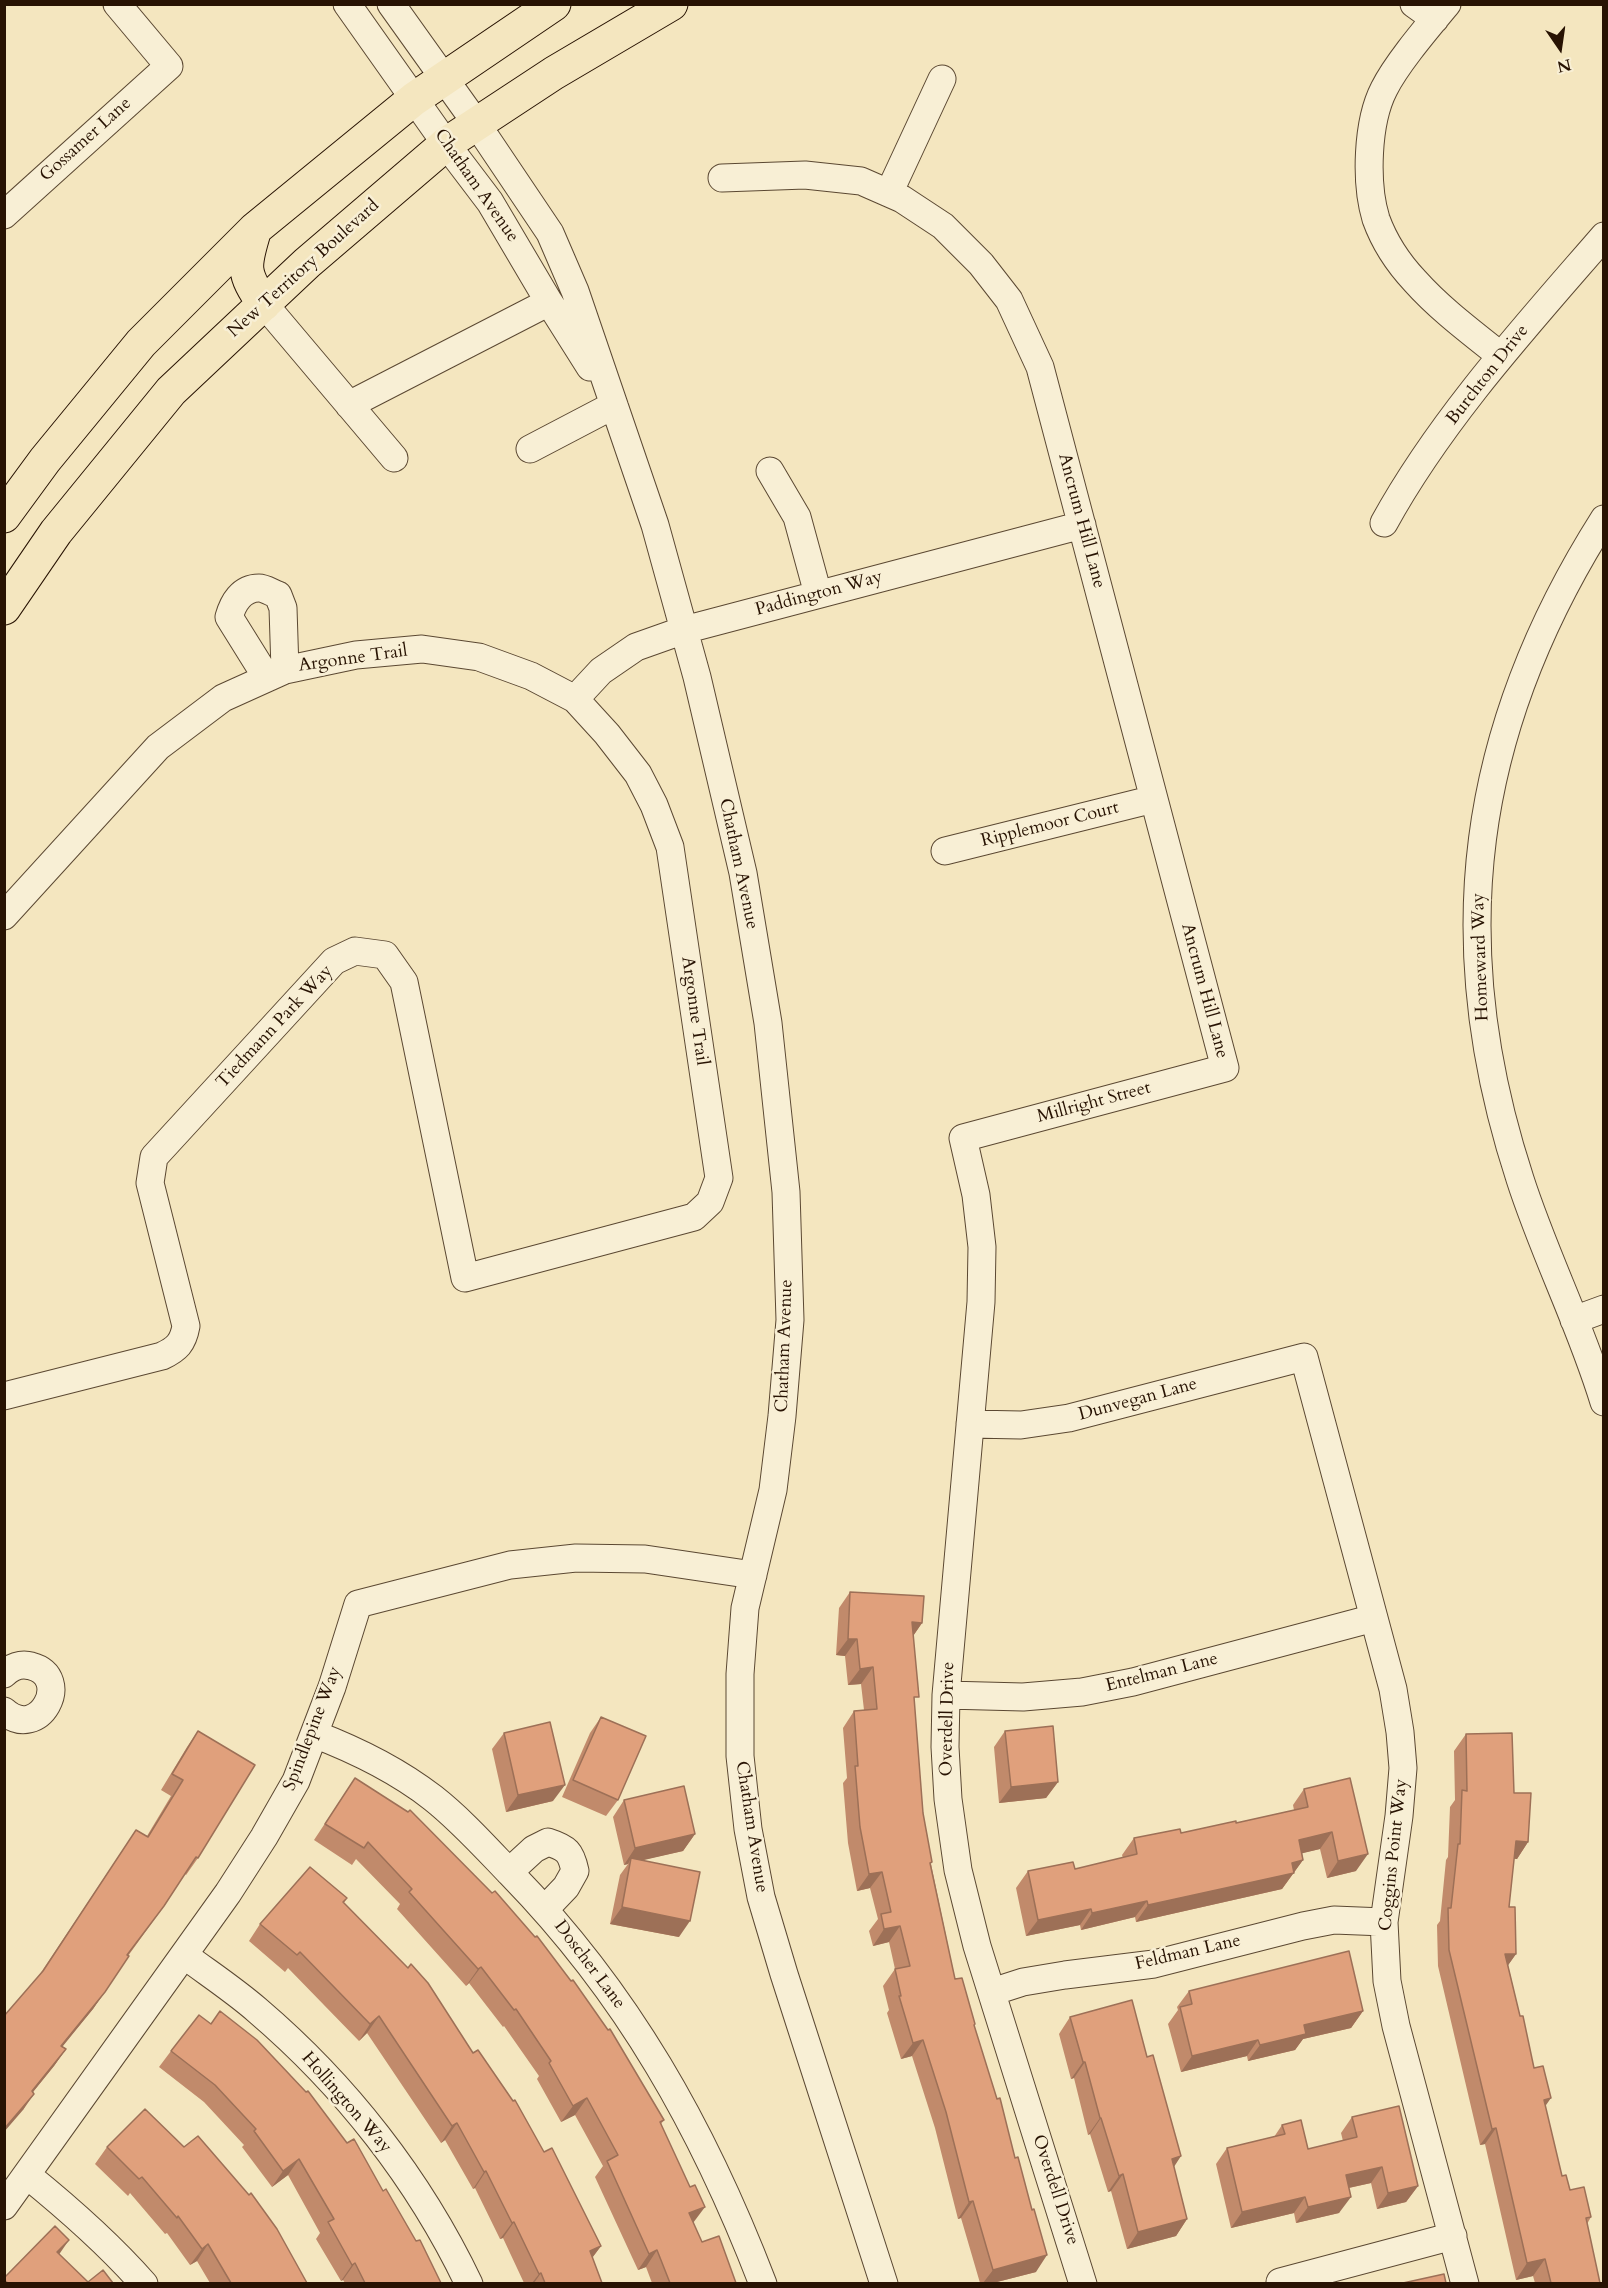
<!DOCTYPE html>
<html>
<head>
<meta charset="utf-8">
<style>
  body { margin:0 }
  #map { position:relative; width:1608px; height:2288px; overflow:hidden; background:#f4e6bf; font-family:Cardo,serif }
  canvas { display:block }
  .frame { position:absolute; inset:0; border:6px solid #281303; pointer-events:none }
  .north { position:absolute; left:1530px; top:18px; width:60px; height:60px; -webkit-text-stroke:4px #f8efd5; paint-order:stroke; rotate:167deg; font-size:16px; font-weight:700; line-height:24px; text-align:center; color:#281303 }
  .north::after { content:''; display:block; margin:auto; width:21px; height:27px; background:#281303; clip-path:polygon(50% 0,100% 100%,50% 72%,0 100%) }
</style>
</head>
<body>
<div id="map">
<canvas width="1608" height="2288"></canvas>
<div class="frame"></div>
<div class="north">N</div>
</div>
<script>
const g = document.querySelector('canvas').getContext('2d');
g.lineJoin = 'round';
function stroke(path, color, width, dash) { g.strokeStyle = color; g.lineWidth = width; g.lineCap = dash ? 'butt' : 'round'; g.setLineDash(dash || []); g.stroke(path); }
function fillPath(path, color) { g.fillStyle = color; g.fill(path, 'evenodd'); }
function drawText(font, color, halo, rows, align = 'center') {
  g.font = font + ' Cardo,serif'; g.lineWidth = 5; g.setLineDash([]); g.textBaseline = 'middle'; g.strokeStyle = halo; g.fillStyle = color; for (const [text, x, y, turn = 0] of rows) {
    g.save(); g.translate(x, y); g.rotate((+turn || 0) * Math.PI / 180); g.textAlign = isNaN(turn) ? turn : align; if (halo) g.strokeText(text, 0, 0); g.fillText(text, 0, 0); g.restore();
  }
}
const minor = new Path2D(`
  M 347,4 L 446,144 L 490,202 L 549,302 L 590,367
  M 391,4 L 476,123 L 550,233 L 575,291 L 655,525 L 697,677 L 743,873 L 768,1023 L 786,1192 L 790,1320 L 782,1416 L 773,1490 L 745,1608 L 740,1674 L 740,1756 L 748,1829 L 761,1897 L 784,1974 L 884,2284
  M 1414,4 L 1435,19
  M 1447,4 C 1428,27 1397,63 1384,89 C 1367,122 1365,183 1376,219 C 1384,241 1399,264 1415,281 C 1440,309 1471,332 1501,356
  M 722,178 L 805,175 L 861,181 L 902,199 L 943,226 L 981,264 L 1009,300 L 1040,367 L 1225,1068 L 963,1138 L 976,1195 L 982,1247 L 981,1302 L 946,1695 L 945,1747 L 948,1799 L 958,1870 L 977,1946 L 1083,2284
  M 889,193 L 942,79
  M 4,215 L 169,66 L 117,4
  M 264,304 L 394,458
  M 349,405 L 549,302
  M 530,449 L 614,405
  M 770,471 L 797,517 L 818,594
  M 1604,519 C 1470,730 1442,941 1520,1179 C 1544,1254 1581,1326 1604,1402
  M 1384,523 C 1441,419 1527,325 1604,236
  M 267,678 L 229,617 C 233,603 241,588 259,588 C 265,588 272,593 278,595 L 283,608 L 285,670
  M 575,699 L 601,671 L 636,647 L 684,630 L 1082,525
  M 945,851 L 1154,799
  M 4,916 L 158,747 L 223,698 L 285,670 L 356,655 L 422,649 L 479,657 L 531,676 L 575,699 L 607,734 L 638,774 L 654,805 L 670,847 L 719,1178 L 710,1202 L 694,1217 L 465,1278 L 404,982 L 385,955 L 355,951 L 334,961 L 154,1157 L 150,1183 L 186,1326 C 183,1343 177,1349 162,1356 L 4,1396
  M 1574,1320 L 1604,1309
  M 970,1424 L 1021,1425 L 1069,1418 L 1304,1357 L 1393,1689 L 1400,1732 L 1403,1768 L 1399,1816 L 1384,1922 L 1387,1981 L 1396,2026 L 1465,2284
  M 4,1674 C 11,1667 21,1663 31,1666 C 74,1677 39,1743 4,1711
  M 946,1695 L 1023,1697 L 1082,1692 L 1133,1682 L 1374,1618
  M 314,1734 C 356,1750 397,1770 433,1798 C 461,1820 486,1848 511,1874 C 628,1994 703,2128 763,2284
  M 509,1872 L 534,1849 L 548,1842 C 567,1848 571,1852 575,1871 L 566,1887 L 545,1909
  M 184,1955 C 208,1973 234,1990 257,2010 C 345,2085 419,2179 469,2284
  M 992,1992 L 1023,1982 L 1065,1975 L 1154,1964 L 1303,1926 L 1334,1920 L 1384,1922
  M 27,2175 C 69,2209 108,2243 144,2284
  M 4,2206 L 228,1893 L 264,1837 L 296,1781 L 332,1687 L 358,1604 L 510,1565 L 576,1558 L 645,1559 L 753,1575
  M 1280,2282 L 1453,2236`);
const major = new Path2D(`
  M 255,229 C 244,265 241,272 264,304
  M 4,516 L 45,460 L 141,343 L 255,229 L 414,99 L 554,4
  M 4,608 L 56,532 L 171,391 L 307,263 L 446,144 L 554,73 L 671,4`);
stroke(minor, '#5b4832', 29);
stroke(major, '#281303', 35);
stroke(minor, '#f8efd5', 27);
stroke(major, '#f4e6bf', 33);
fillPath(new Path2D(`
  M 850,1592 L 922,1623 L 913,1636 L 914,1703 L 923,1813 L 931,1864 L 955,1979 L 975,2024 L 974,2026 L 1036,2272 L 993,2283 L 980,2283 L 961,2218 L 958,2219 L 935,2128 L 912,2056 L 901,2059 L 887,2013 L 889,2010 L 883,1986 L 895,1969 L 889,1942 L 873,1946 L 869,1931 L 878,1919 L 870,1888 L 857,1891 L 848,1843 L 843,1783 L 847,1778 L 843,1728 L 854,1711 L 864,1710 L 861,1684 L 848,1685 L 845,1656 L 836,1655 L 839,1608 Z
  M 601,1717 L 618,1800 L 606,1816 L 562,1797 L 590,1733 Z
  M 198,1731 L 198,1858 L 186,1875 L 185,1874 L 164,1906 L 128,1956 L 93,2009 L 62,2046 L 66,2049 L 54,2066 L 33,2092 L 23,2110 L 40,1974 L 136,1830 L 147,1836 L 171,1796 L 161,1790 L 187,1747 Z
  M 1005,1731 L 1058,1782 L 1046,1798 L 999,1803 L 994,1747 Z
  M 504,1733 L 553,1801 L 506,1812 L 492,1749 Z
  M 1466,1734 L 1514,1793 L 1528,1842 L 1517,1859 L 1514,1858 L 1509,1907 L 1516,1954 L 1508,1965 L 1520,2016 L 1545,2106 L 1562,2176 L 1570,2190 L 1591,2217 L 1587,2224 L 1600,2283 L 1535,2283 L 1533,2276 L 1516,2280 L 1485,2144 L 1480,2145 L 1438,1966 L 1437,1925 L 1440,1921 L 1446,1860 L 1448,1857 L 1450,1807 L 1455,1800 L 1454,1751 Z
  M 355,1778 L 664,2120 L 661,2124 L 693,2223 L 702,2242 L 736,2283 L 652,2283 L 646,2267 L 638,2270 L 595,2177 L 603,2166 L 575,2115 L 561,2122 L 537,2079 L 539,2076 L 504,2026 L 503,2027 L 469,1983 L 466,1986 L 397,1909 L 400,1904 L 356,1859 L 352,1865 L 314,1840 Z
  M 1304,1789 L 1356,1871 L 1327,1878 L 1320,1849 L 1302,1853 L 1303,1860 L 1282,1889 L 1136,1922 L 1135,1917 L 1081,1930 L 1080,1925 L 1026,1936 L 1016,1888 L 1028,1871 L 1075,1869 L 1123,1858 L 1122,1855 L 1134,1838 L 1181,1833 L 1236,1823 L 1294,1810 L 1293,1805 Z
  M 624,1800 L 695,1834 L 683,1851 L 642,1860 L 679,1937 L 610,1924 L 620,1875 L 628,1864 L 624,1865 L 613,1817 Z
  M 347,1898 L 344,1903 L 473,2053 L 544,2152 L 601,2246 L 592,2258 L 602,2283 L 524,2283 L 503,2238 L 500,2239 L 475,2188 L 473,2189 L 445,2140 L 441,2143 L 367,2033 L 359,2041 L 288,1968 L 285,1972 L 249,1941 L 260,1924 Z
  M 1189,1991 L 1363,2011 L 1351,2028 L 1303,2039 L 1295,2050 L 1248,2061 L 1247,2056 L 1181,2072 L 1168,2024 L 1178,2010 L 1177,2007 Z
  M 1070,2017 L 1174,2167 L 1187,2219 L 1176,2236 L 1127,2249 L 1111,2191 L 1108,2192 L 1090,2134 L 1088,2135 L 1074,2078 L 1071,2079 L 1059,2034 Z
  M 171,2051 L 383,2191 L 441,2283 L 345,2283 L 343,2280 L 341,2281 L 316,2239 L 320,2233 L 288,2175 L 272,2187 L 242,2147 L 244,2145 L 204,2102 L 159,2067 Z
  M 1352,2117 L 1418,2186 L 1406,2202 L 1377,2209 L 1371,2183 L 1349,2188 L 1339,2213 L 1296,2223 L 1294,2213 L 1231,2228 L 1216,2164 L 1227,2148 L 1274,2137 L 1282,2125 L 1308,2149 L 1343,2141 L 1341,2133 Z
  M 107,2147 L 307,2283 L 210,2283 L 197,2261 L 190,2265 L 167,2233 L 165,2234 L 130,2193 L 128,2196 L 95,2164 Z`), '#c18a6b');
fillPath(new Path2D(`
  M 912,1622 L 922,1623 L 911,1639 Z
  M 848,1639 L 857,1639 L 845,1656 L 836,1655 Z
  M 873,1667 L 861,1684 L 848,1685 L 860,1669 Z
  M 1058,1782 L 1046,1798 L 999,1803 L 1011,1787 Z
  M 565,1785 L 553,1801 L 506,1812 L 518,1795 Z
  M 1332,1832 L 1320,1849 L 1287,1857 L 1299,1840 Z
  M 695,1834 L 683,1851 L 631,1863 L 631,1858 L 628,1864 L 624,1865 L 635,1848 Z
  M 1516,1841 L 1528,1842 L 1517,1859 L 1505,1858 Z
  M 1368,1854 L 1356,1871 L 1327,1878 L 1338,1861 Z
  M 1303,1860 L 1282,1889 L 1136,1922 L 1148,1905 Z
  M 882,1872 L 870,1888 L 857,1891 L 869,1874 Z
  M 1147,1901 L 1135,1917 L 1081,1930 L 1092,1913 Z
  M 622,1907 L 690,1921 L 679,1937 L 610,1924 Z
  M 1091,1909 L 1080,1925 L 1026,1936 L 1038,1920 Z
  M 900,1926 L 889,1942 L 873,1946 L 884,1929 Z
  M 1505,1954 L 1516,1954 L 1504,1971 Z
  M 481,1967 L 469,1983 L 466,1986 L 478,1969 Z
  M 105,1992 L 93,2009 L 50,2062 L 61,2046 Z
  M 1363,2011 L 1351,2028 L 1303,2039 L 1295,2050 L 1248,2061 L 1260,2045 L 1304,2025 Z
  M 379,2016 L 367,2033 L 359,2041 L 370,2024 Z
  M 923,2040 L 912,2056 L 901,2059 L 913,2043 Z
  M 1258,2040 L 1247,2056 L 1181,2072 L 1192,2056 Z
  M 66,2049 L 54,2066 L 20,2108 L 32,2091 Z
  M 1083,2062 L 1085,2062 L 1074,2078 L 1071,2079 Z
  M 34,2094 L 23,2110 L 4,2132 L 4,2129 Z
  M 587,2098 L 575,2115 L 561,2122 L 573,2106 Z
  M 1551,2098 L 1539,2115 L 1544,2100 Z
  M 1100,2118 L 1101,2118 L 1090,2134 L 1088,2135 Z
  M 457,2123 L 445,2140 L 441,2143 L 452,2126 Z
  M 1496,2128 L 1485,2144 L 1480,2145 L 1492,2129 Z
  M 1181,2156 L 1170,2173 L 1172,2159 Z
  M 299,2159 L 288,2175 L 272,2187 L 283,2171 Z
  M 1382,2167 L 1371,2183 L 1334,2191 L 1346,2175 Z
  M 486,2171 L 475,2188 L 473,2189 L 484,2172 Z
  M 1123,2174 L 1111,2191 L 1108,2192 L 1119,2176 Z
  M 1418,2186 L 1406,2202 L 1377,2209 L 1388,2193 Z
  M 1305,2197 L 1294,2213 L 1231,2228 L 1242,2212 Z
  M 1351,2197 L 1339,2213 L 1296,2223 L 1308,2207 Z
  M 973,2201 L 961,2218 L 958,2219 L 969,2202 Z
  M 705,2207 L 693,2223 L 689,2213 Z
  M 1187,2219 L 1176,2236 L 1127,2249 L 1138,2232 Z
  M 514,2222 L 503,2238 L 500,2239 L 512,2223 Z
  M 69,2240 L 58,2256 L 57,2252 Z
  M 208,2244 L 197,2261 L 190,2265 L 202,2249 Z
  M 601,2246 L 589,2262 L 590,2251 Z
  M 657,2250 L 646,2267 L 638,2270 L 649,2254 Z
  M 1047,2255 L 1036,2272 L 993,2283 L 983,2283 L 993,2270 Z
  M 1545,2259 L 1533,2276 L 1516,2280 L 1527,2263 Z
  M 355,2263 L 343,2280 L 341,2281 L 352,2265 Z
  M 541,2273 L 534,2283 L 532,2283 L 539,2274 Z`), '#9d7057');
const building = new Path2D(`
  M 850,1592 L 924,1596 L 922,1623 L 912,1622 L 919,1697 L 914,1697 L 923,1813 L 932,1862 L 930,1863 L 955,1979 L 962,1978 L 975,2024 L 974,2025 L 997,2099 L 1000,2098 L 1015,2158 L 1018,2157 L 1032,2210 L 1034,2209 L 1047,2255 L 993,2270 L 973,2201 L 969,2202 L 946,2112 L 923,2040 L 913,2043 L 899,1996 L 901,1996 L 895,1969 L 910,1966 L 900,1926 L 884,1929 L 881,1914 L 891,1912 L 882,1872 L 869,1874 L 860,1827 L 855,1766 L 858,1766 L 854,1711 L 877,1709 L 873,1667 L 860,1669 L 857,1639 L 848,1639 Z
  M 601,1717 L 646,1736 L 618,1800 L 573,1780 Z
  M 550,1722 L 565,1785 L 518,1795 L 504,1733 Z
  M 1053,1726 L 1058,1782 L 1011,1787 L 1005,1731 Z
  M 198,1731 L 255,1765 L 198,1858 L 196,1857 L 164,1906 L 127,1955 L 129,1956 L 105,1992 L 61,2046 L 66,2049 L 32,2091 L 34,2094 L 4,2129 L 4,2016 L 43,1971 L 136,1830 L 148,1837 L 183,1780 L 172,1774 Z
  M 1512,1733 L 1514,1793 L 1531,1793 L 1528,1842 L 1516,1841 L 1509,1907 L 1515,1907 L 1516,1954 L 1505,1954 L 1520,2016 L 1523,2016 L 1534,2068 L 1543,2066 L 1551,2098 L 1544,2100 L 1562,2176 L 1566,2175 L 1570,2190 L 1584,2187 L 1591,2217 L 1586,2218 L 1600,2283 L 1551,2283 L 1545,2259 L 1527,2263 L 1496,2128 L 1492,2129 L 1449,1950 L 1448,1908 L 1451,1908 L 1458,1844 L 1460,1844 L 1462,1790 L 1467,1791 L 1466,1734 Z
  M 355,1778 L 408,1812 L 410,1810 L 492,1893 L 495,1891 L 535,1937 L 537,1936 L 571,1981 L 573,1980 L 608,2030 L 610,2029 L 664,2120 L 660,2122 L 690,2187 L 695,2185 L 705,2207 L 689,2213 L 702,2242 L 719,2236 L 736,2283 L 670,2283 L 657,2250 L 649,2254 L 607,2161 L 618,2155 L 587,2098 L 573,2106 L 549,2063 L 551,2061 L 516,2009 L 514,2010 L 481,1967 L 478,1969 L 409,1892 L 412,1889 L 368,1842 L 364,1848 L 325,1824 Z
  M 1350,1778 L 1368,1854 L 1338,1861 L 1332,1832 L 1299,1840 L 1303,1860 L 1292,1863 L 1294,1873 L 1148,1905 L 1147,1901 L 1092,1913 L 1091,1909 L 1038,1920 L 1028,1871 L 1073,1862 L 1075,1869 L 1137,1854 L 1134,1838 L 1180,1829 L 1181,1833 L 1236,1821 L 1236,1823 L 1308,1807 L 1304,1789 Z
  M 684,1786 L 695,1834 L 635,1848 L 624,1800 Z
  M 631,1858 L 700,1872 L 690,1921 L 622,1907 Z
  M 310,1867 L 347,1898 L 343,1902 L 408,1968 L 411,1964 L 428,1983 L 473,2053 L 478,2050 L 513,2101 L 515,2100 L 544,2152 L 552,2148 L 601,2246 L 590,2251 L 602,2283 L 545,2283 L 541,2273 L 539,2274 L 514,2222 L 512,2223 L 486,2171 L 484,2172 L 457,2123 L 452,2126 L 379,2016 L 370,2024 L 300,1952 L 297,1955 L 260,1924 Z
  M 1349,1951 L 1363,2011 L 1304,2025 L 1306,2034 L 1260,2045 L 1258,2040 L 1192,2056 L 1180,2007 L 1192,2004 L 1189,1991 Z
  M 1132,2000 L 1147,2057 L 1153,2055 L 1181,2156 L 1172,2159 L 1187,2219 L 1138,2232 L 1123,2174 L 1119,2176 L 1101,2118 L 1100,2118 L 1085,2062 L 1083,2062 L 1070,2017 Z
  M 220,2011 L 257,2040 L 306,2092 L 308,2091 L 347,2143 L 354,2139 L 383,2191 L 386,2189 L 416,2241 L 420,2240 L 441,2283 L 365,2283 L 355,2263 L 352,2265 L 328,2222 L 334,2219 L 299,2159 L 283,2171 L 254,2131 L 256,2129 L 215,2085 L 171,2051 L 199,2015 L 211,2024 Z
  M 1399,2106 L 1418,2186 L 1388,2193 L 1382,2167 L 1346,2175 L 1351,2197 L 1308,2207 L 1305,2197 L 1242,2212 L 1227,2148 L 1285,2134 L 1282,2125 L 1301,2120 L 1308,2149 L 1357,2137 L 1352,2117 Z
  M 145,2109 L 184,2147 L 198,2136 L 249,2195 L 251,2193 L 277,2229 L 307,2283 L 231,2283 L 208,2244 L 202,2249 L 178,2216 L 177,2218 L 142,2177 L 139,2179 L 107,2147 Z
  M 55,2226 L 69,2240 L 57,2252 L 88,2282 L 103,2270 L 113,2283 L 8,2283 L 4,2280 L 4,2278 Z
  M 1444,2274 L 1446,2283 L 1403,2283 Z`);
fillPath(building, '#e0a07c');
stroke(building, '#9d7057', 1.5);
drawText('18px', '#281303', '#f8efd5', [
  ["Gossamer Lane",86,140,-42],
  ["Chatham Avenue",476,186,55],
  ["New Territory Boulevard",304,269,-42],
  ["Burchton Drive",1488,375,-52],
  ["Ancrum Hill Lane",1081,521,75],
  ["Paddington Way",819,594,-15],
  ["Argonne Trail",353,659,-8],
  ["Ripplemoor Court",1050,825,-14],
  ["Chatham Avenue",738,864,78],
  ["Homeward Way",1481,957,-92],
  ["Ancrum Hill Lane",1204,991,75],
  ["Argonne Trail",694,1011,82],
  ["Tiedmann Park Way",275,1027,-47],
  ["Millright Street",1094,1103,-15],
  ["Chatham Avenue",785,1346,-88],
  ["Dunvegan Lane",1138,1400,-15],
  ["Entelman Lane",1162,1673,-14],
  ["Overdell Drive",948,1719,-89],
  ["Spindlepine Way",313,1729,-69],
  ["Chatham Avenue",751,1827,81],
  ["Coggins Point Way",1394,1855,-84],
  ["Feldman Lane",1188,1953,-13],
  ["Doscher Lane",589,1965,53],
  ["Hollington Way",346,2103,49],
  ["Overdell Drive",1055,2190,72]
]);
</script>
</body>
</html>
